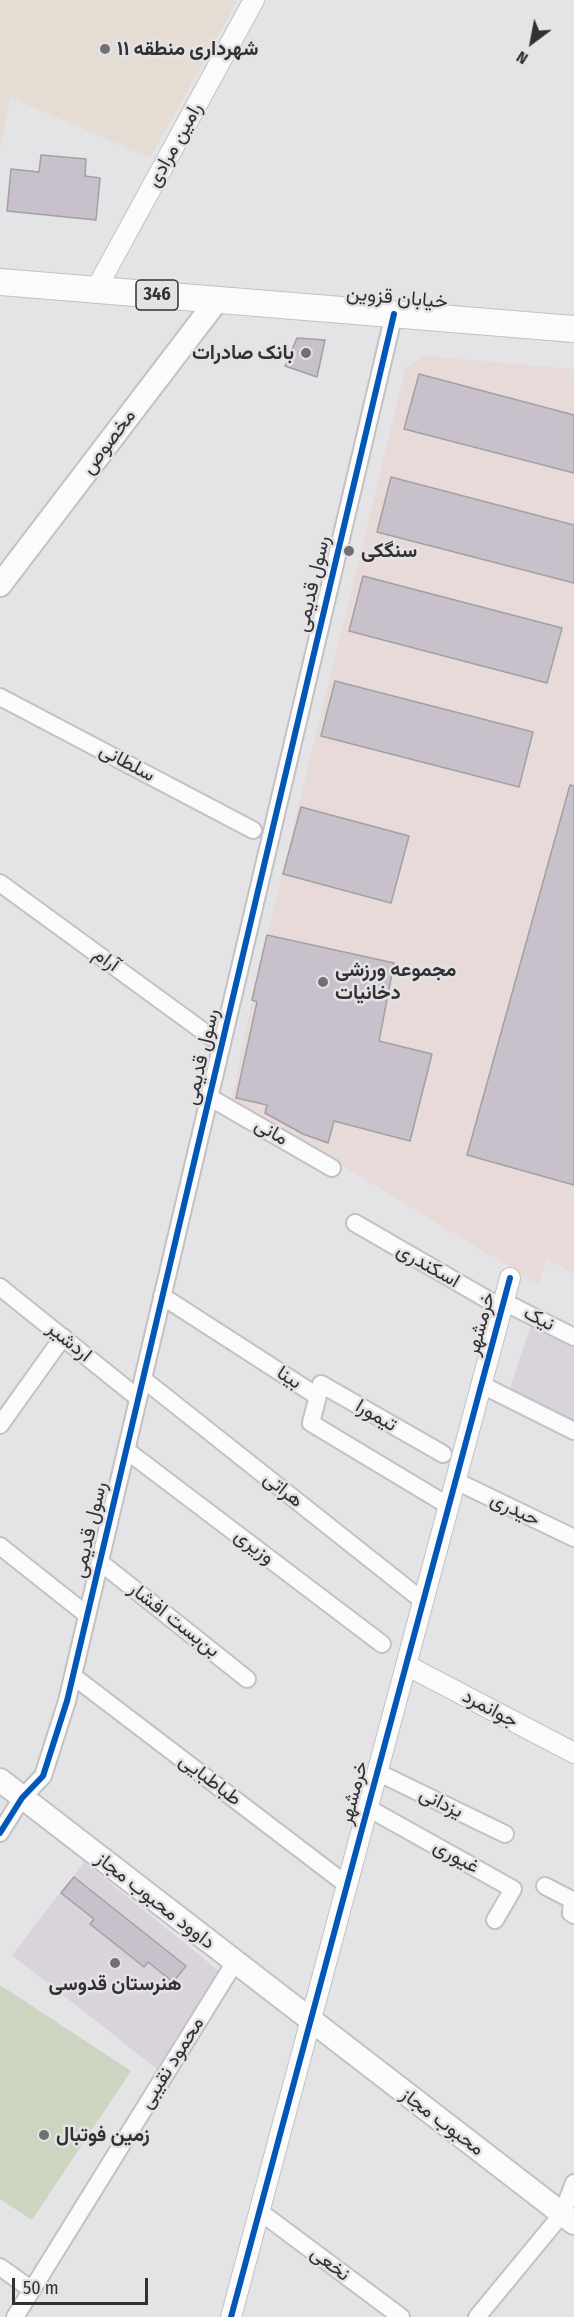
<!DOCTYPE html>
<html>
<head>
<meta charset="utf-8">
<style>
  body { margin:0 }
  #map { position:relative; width:574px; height:2317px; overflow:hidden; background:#e4e3e5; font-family:"Fira Sans Condensed",sans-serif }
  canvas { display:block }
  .north { position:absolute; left:502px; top:12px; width:60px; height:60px; -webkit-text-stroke:4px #e5e2e6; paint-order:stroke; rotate:212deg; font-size:16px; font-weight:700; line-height:24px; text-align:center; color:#313032 }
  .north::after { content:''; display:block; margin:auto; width:21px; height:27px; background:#313032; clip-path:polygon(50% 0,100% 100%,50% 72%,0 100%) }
  .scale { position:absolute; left:12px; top:2278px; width:136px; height:27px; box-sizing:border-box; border:3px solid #313032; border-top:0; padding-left:8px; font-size:18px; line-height:21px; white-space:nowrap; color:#313032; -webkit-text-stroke:4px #e5e2e6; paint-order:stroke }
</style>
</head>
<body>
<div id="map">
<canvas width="574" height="2317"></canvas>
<div class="north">N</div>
<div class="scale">50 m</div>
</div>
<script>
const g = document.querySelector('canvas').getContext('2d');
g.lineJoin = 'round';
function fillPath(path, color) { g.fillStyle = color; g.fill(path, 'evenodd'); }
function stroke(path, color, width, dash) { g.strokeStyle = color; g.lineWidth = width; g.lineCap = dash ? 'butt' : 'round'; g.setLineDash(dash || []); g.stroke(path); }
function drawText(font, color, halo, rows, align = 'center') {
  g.font = font + ' "Fira Sans Condensed",Vazirmatn,sans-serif'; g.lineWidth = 5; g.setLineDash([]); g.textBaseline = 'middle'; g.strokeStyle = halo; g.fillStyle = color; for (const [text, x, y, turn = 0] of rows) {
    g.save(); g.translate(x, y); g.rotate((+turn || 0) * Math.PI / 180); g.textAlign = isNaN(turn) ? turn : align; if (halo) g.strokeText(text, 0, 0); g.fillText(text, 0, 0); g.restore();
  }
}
fillPath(new Path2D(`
  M 0,0 L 237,0 L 237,1 L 150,158 L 10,97 L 0,149 Z`), '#e5dcd3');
fillPath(new Path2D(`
  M 425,356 L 574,369 L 574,1273 L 547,1259 L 538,1284 L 232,1099 L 252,1000 L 380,1034 L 394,963 L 267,935 L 406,367 Z`), '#e8dad8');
fillPath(new Path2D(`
  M 531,1325 L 574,1345 L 574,1420 L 510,1388 Z
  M 84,1862 L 219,1971 L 157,2069 L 12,1955 Z`), '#d9d4db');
fillPath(new Path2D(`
  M 0,1985 L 131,2071 L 32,2220 L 0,2199 Z`), '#cbd5bf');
const building = new Path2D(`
  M 41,155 L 86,159 L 85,176 L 100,178 L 96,220 L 7,211 L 11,169 L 39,172 Z
  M 297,338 L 325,340 L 317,377 L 285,366 Z
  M 419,374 L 574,415 L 574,473 L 404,429 Z
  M 391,477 L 574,525 L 574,583 L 377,532 Z
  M 363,576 L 562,628 L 547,683 L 349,631 Z
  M 335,681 L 533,732 L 519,787 L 321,736 Z
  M 570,785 L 574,786 L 574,1185 L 467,1155 Z
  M 301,807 L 409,836 L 391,903 L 283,874 Z
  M 267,935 L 394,963 L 379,1041 L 432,1054 L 410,1141 L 334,1121 L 328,1143 L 303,1134 L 265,1113 L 267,1105 L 236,1098 L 257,1002 L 252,1000 Z
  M 74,1877 L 186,1966 L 173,1982 L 148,1962 L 144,1967 L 90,1924 L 94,1919 L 61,1893 Z`);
fillPath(building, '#c8c1cb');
stroke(building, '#a1a0a2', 1.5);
const minor = new Path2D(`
  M 0,697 L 253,830
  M 0,883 L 211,1037
  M 209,1097 L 332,1168
  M 355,1223 L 502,1308
  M 0,1287 L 138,1398
  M 162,1296 L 317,1396
  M 504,1302 L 574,1337
  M 143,1379 L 423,1601
  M 482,1385 L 574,1431
  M 0,1425 L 63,1337
  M 126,1450 L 382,1644
  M 443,1454 L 321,1384 L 311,1423 L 449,1506
  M 456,1481 L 574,1538
  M 0,1546 L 87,1615
  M 100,1562 L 247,1679
  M 73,1676 L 347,1885
  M 377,1772 L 505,1834
  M 368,1808 L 513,1889 L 495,1920
  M 0,1833 L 22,1798 L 43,1776 L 67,1701 L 394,314
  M 545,1886 L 572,1900 L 571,1913 L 574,1915
  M 259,2211 L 401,2317
  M 0,2267 L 32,2290
  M 15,2317 L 235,1962
  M 477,2317 L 562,2214 L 574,2183`);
const tertiary = new Path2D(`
  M 95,291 L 254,0
  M 406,1665 L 574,1753
  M 231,2317 L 510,1278`);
const secondary = new Path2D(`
  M 0,585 L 218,299
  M 0,1780 L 574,2223`);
const primary = new Path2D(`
  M 0,282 L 574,329`);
stroke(minor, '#c2c1c3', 20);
stroke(tertiary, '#c2c1c3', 22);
stroke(secondary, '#c2c1c3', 26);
stroke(primary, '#c2c1c3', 28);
stroke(minor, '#fbfbfb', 16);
stroke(tertiary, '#fbfbfb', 20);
stroke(secondary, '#fbfbfb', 22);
stroke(primary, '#fbfbfb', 26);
stroke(new Path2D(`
  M 0,1833 L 22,1798 L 43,1776 L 67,1701 L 394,314
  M 231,2317 L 510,1278`), '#0057b8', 6);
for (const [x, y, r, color] of [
  [105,49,6,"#706f71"],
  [306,353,6,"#706f71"],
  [349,551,6,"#706f71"],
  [323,982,6,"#706f71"],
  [115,1963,6,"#706f71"],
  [44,2135,6,"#706f71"]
]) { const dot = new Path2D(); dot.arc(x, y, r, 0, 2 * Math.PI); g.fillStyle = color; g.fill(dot); stroke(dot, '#e5e2e6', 2); }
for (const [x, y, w] of [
  [157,295,42]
]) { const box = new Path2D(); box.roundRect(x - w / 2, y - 15, w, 30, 4.5); g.fillStyle = '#e5e2e6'; g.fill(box); stroke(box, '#313032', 1.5); }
drawText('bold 18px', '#313032', null, [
  ["346",157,295]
]);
drawText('bold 20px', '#313032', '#e5e2e6', [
  ["شهرداری منطقه ۱۱",117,49],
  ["بانک صادرات",294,353,"right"],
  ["سنگکی",361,551],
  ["مجموعه ورزشی",335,970],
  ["دخانیات",335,993],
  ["هنرستان قدوسی",115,1984,"center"],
  ["زمین فوتبال",56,2135]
], 'left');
drawText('20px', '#313032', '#e5e2e6', [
  ["رامین مرادی",175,145,-61],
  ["خیابان قزوین",397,298,5],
  ["مخصوص",109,442,-53],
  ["رسول قدیمی",313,584,-77],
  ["سلطانی",127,763,28],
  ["آرام",106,960,36],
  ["رسول قدیمی",202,1057,-77],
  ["مانی",271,1132,30],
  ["اسکندری",428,1266,30],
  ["نیک",539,1319,27],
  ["خرمشهر",481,1324,-75],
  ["اردشیر",69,1342,39],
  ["بینا",289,1378,33],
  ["تیمورا",376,1416,30],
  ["هراتی",283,1490,38],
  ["حیدری",515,1510,26],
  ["رسول قدیمی",90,1530,-77],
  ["وزیری",254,1547,37],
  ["بن‌بست افشار",174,1620,38],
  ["جوانمرد",490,1709,28],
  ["طباطبایی",210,1780,37],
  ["خرمشهر",354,1793,-75],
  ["یزدانی",441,1803,26],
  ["غیوری",456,1857,29],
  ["داوود محبوب مجاز",155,1901,38],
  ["محمود نقیبی",172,2063,-58],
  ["محبوب مجاز",442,2122,37],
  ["نخعی",330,2264,37]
]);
</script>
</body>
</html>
